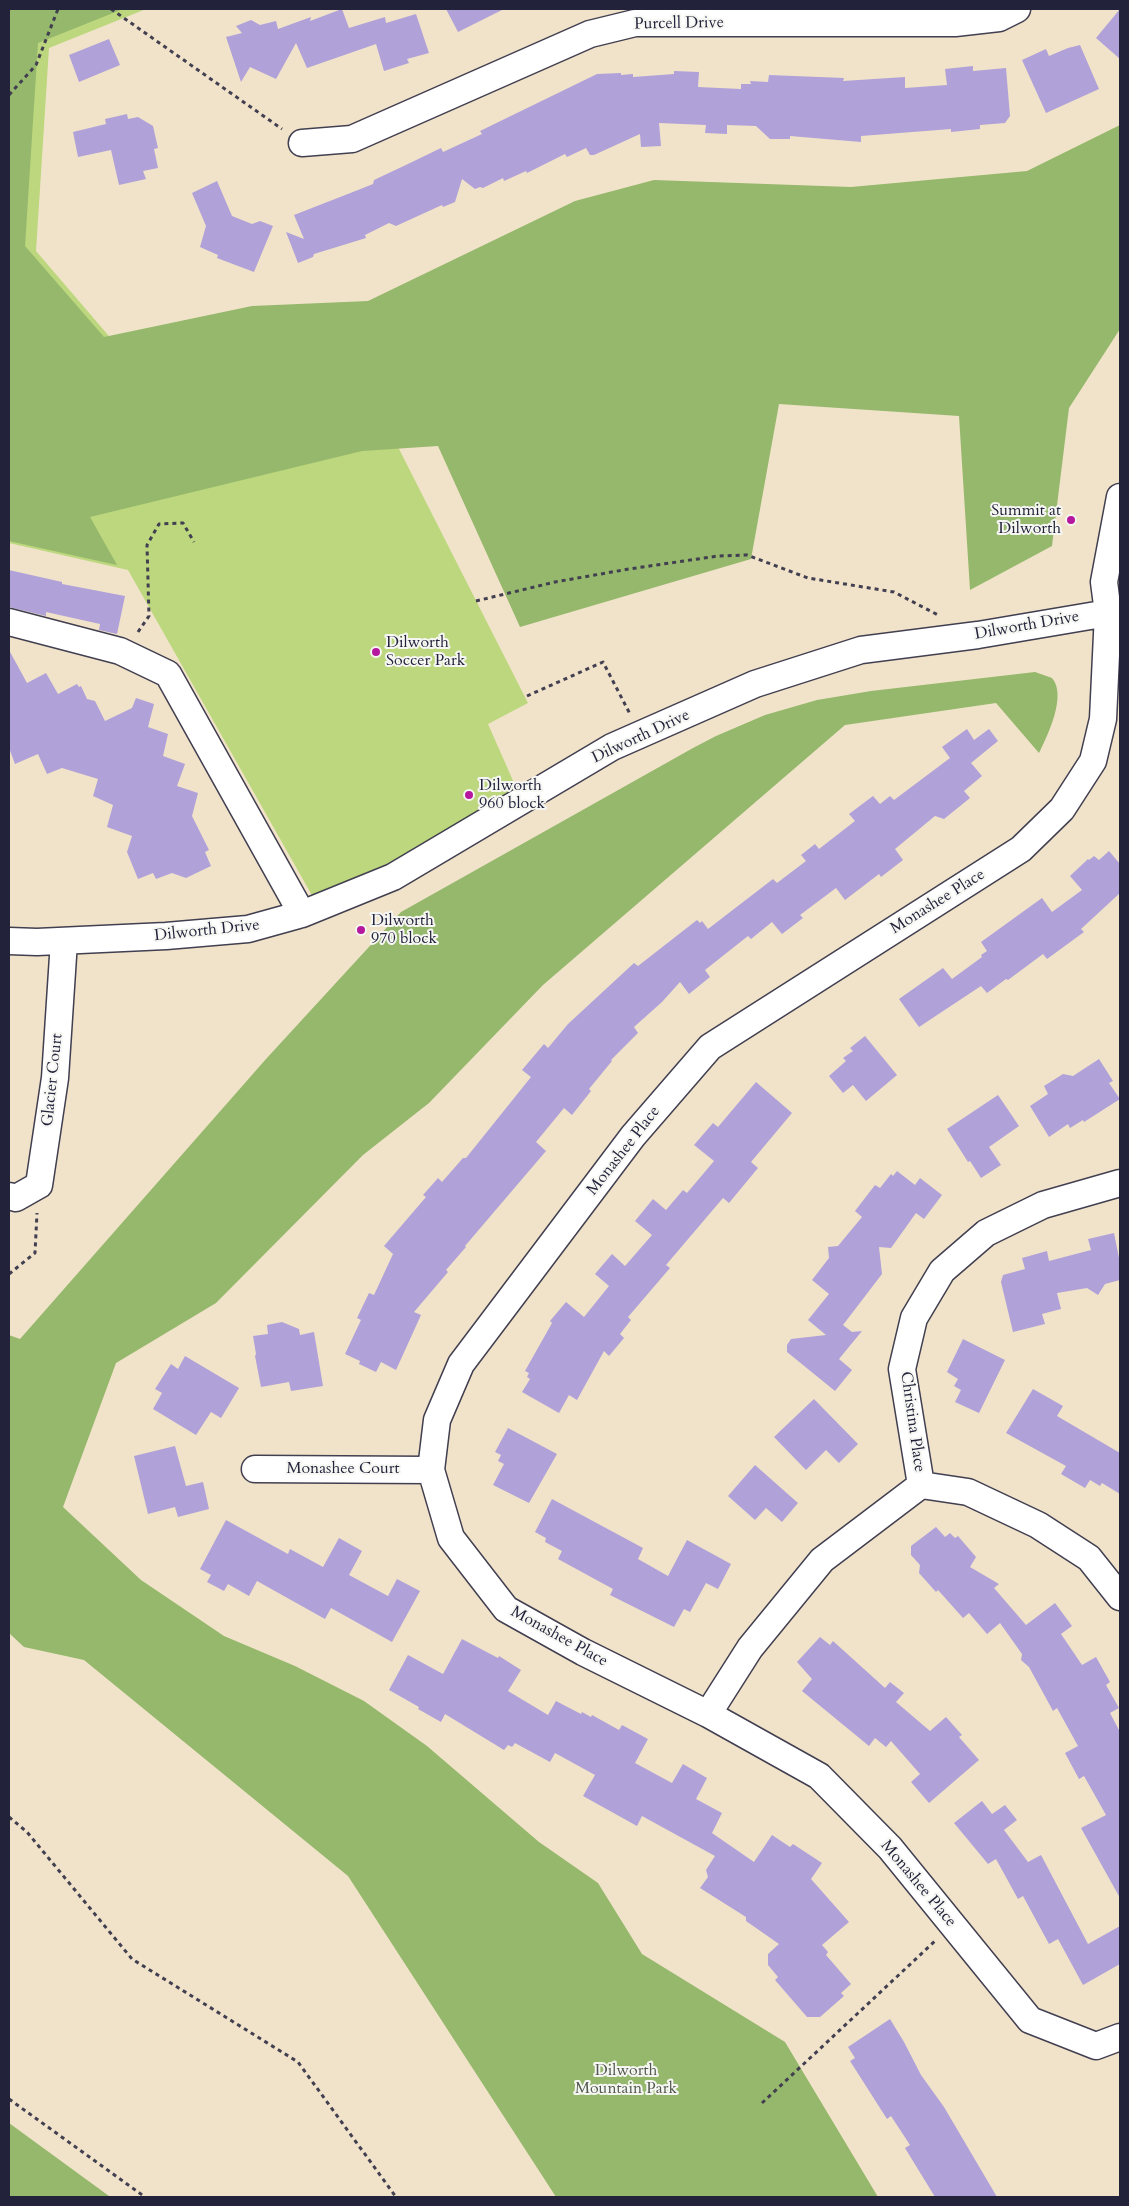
<!DOCTYPE html>
<html>
<head>
<meta charset="utf-8">
<style>
  body { margin:0 }
  #map { position:relative; width:1129px; height:2206px; overflow:hidden; background:#f1e3c9; font-family:Cardo,serif }
  canvas { display:block }
  .frame { position:absolute; inset:0; border:10px solid #22223b; pointer-events:none }
</style>
</head>
<body>
<div id="map">
<canvas width="1129" height="2206"></canvas>
<div class="frame"></div>
</div>
<script>
const g = document.querySelector('canvas').getContext('2d');
g.lineJoin = 'round';
function fillPath(path, color) { g.fillStyle = color; g.fill(path, 'evenodd'); }
function stroke(path, color, width, dash) { g.strokeStyle = color; g.lineWidth = width; g.lineCap = dash ? 'butt' : 'round'; g.setLineDash(dash || []); g.stroke(path); }
function drawText(font, color, halo, rows, align = 'center') {
  g.font = font + ' Cardo,serif'; g.lineWidth = 4; g.setLineDash([]); g.textBaseline = 'middle'; g.strokeStyle = halo; g.fillStyle = color; for (const [text, x, y, turn = 0] of rows) {
    g.save(); g.translate(x, y); g.rotate((+turn || 0) * Math.PI / 180); g.textAlign = isNaN(turn) ? turn : align; if (halo) g.strokeText(text, 0, 0); g.fillText(text, 0, 0); g.restore();
  }
}
fillPath(new Path2D(`
  M 9,9 L 146,9 L 49,48 L 36,251 L 114,342 L 398,447 L 528,703 L 488,724 L 522,801 L 318,906 L 128,570 L 9,543 Z`), '#bcd77d');
fillPath(new Path2D(`
  M 9,9 L 123,9 L 38,43 L 25,246 L 104,337 L 252,306 L 368,301 L 575,201 L 654,180 L 851,187 L 1027,171 L 1120,125 L 1120,329 L 1069,408 L 1052,546 L 970,590 L 959,416 L 779,404 L 751,559 L 520,627 L 438,446 L 362,451 L 90,517 L 117,565 L 9,541 Z
  M 1035,672 L 1052,678 C 1067,695 1048,735 1039,753 L 996,703 L 845,725 L 543,985 L 429,1103 L 363,1155 L 216,1303 L 116,1363 L 63,1507 L 141,1580 L 224,1636 L 295,1666 L 364,1701 L 427,1746 L 539,1842 L 598,1883 L 642,1954 L 785,2042 L 878,2197 L 556,2197 L 348,1876 L 84,1660 L 24,1647 L 9,1633 L 9,1335 L 20,1339 L 266,1059 L 401,912 L 693,748 L 716,736 L 765,715 L 817,700 L 871,691 Z
  M 9,2123 L 109,2196 L 108,2197 L 9,2197 Z`), '#95b86c');
fillPath(new Path2D(`
  M 342,9 L 349,28 L 385,17 L 386,23 L 416,14 L 429,53 L 407,59 L 409,63 L 384,71 L 376,44 L 307,68 L 296,43 L 276,79 L 250,67 L 241,82 L 226,37 L 242,33 L 236,26 L 251,20 L 260,25 L 276,21 L 278,29 L 311,17 L 310,21 Z
  M 446,9 L 504,9 L 458,32 Z
  M 1120,9 L 1120,59 L 1096,38 Z
  M 109,39 L 120,65 L 79,82 L 69,55 Z
  M 1080,45 L 1099,89 L 1046,113 L 1022,60 L 1046,49 L 1049,56 L 1068,48 Z
  M 973,66 L 973,71 L 1006,68 L 1010,116 L 1005,123 L 980,125 L 980,129 L 951,132 L 951,129 L 861,136 L 861,142 L 790,136 L 790,139 L 770,139 L 756,126 L 727,125 L 727,134 L 705,133 L 706,125 L 659,123 L 661,146 L 641,147 L 640,134 L 594,155 L 590,155 L 586,148 L 567,157 L 565,154 L 527,173 L 526,171 L 504,181 L 503,178 L 483,188 L 480,187 L 475,189 L 462,179 L 455,202 L 443,207 L 442,205 L 396,226 L 389,223 L 365,235 L 366,238 L 314,254 L 313,257 L 298,263 L 286,232 L 304,239 L 294,215 L 358,190 L 373,184 L 374,180 L 410,163 L 441,148 L 443,152 L 482,134 L 480,131 L 597,74 L 621,73 L 621,75 L 633,74 L 633,77 L 674,74 L 674,71 L 699,72 L 698,87 L 741,89 L 741,84 L 751,84 L 750,81 L 768,82 L 769,75 L 844,78 L 843,81 L 905,77 L 905,88 L 947,85 L 945,69 Z
  M 127,114 L 128,119 L 138,117 L 153,126 L 158,148 L 154,149 L 158,168 L 143,171 L 146,179 L 119,185 L 111,150 L 78,157 L 73,132 L 106,124 L 105,119 Z
  M 217,181 L 232,216 L 252,224 L 260,221 L 273,226 L 254,272 L 217,258 L 218,255 L 200,247 L 206,226 L 192,193 Z
  M 9,570 L 62,582 L 62,584 L 125,596 L 117,634 L 99,630 L 100,624 L 46,612 L 46,616 L 9,607 Z
  M 9,650 L 27,683 L 46,673 L 58,694 L 77,684 L 79,687 L 81,686 L 87,699 L 95,701 L 105,721 L 132,708 L 136,698 L 154,704 L 148,727 L 168,734 L 163,756 L 185,764 L 177,786 L 198,793 L 192,816 L 209,850 L 205,852 L 211,866 L 186,878 L 172,873 L 156,879 L 153,873 L 138,879 L 127,852 L 132,836 L 107,827 L 113,805 L 93,796 L 98,779 L 62,768 L 47,774 L 38,754 L 15,764 L 9,748 Z
  M 967,729 L 974,740 L 989,729 L 998,741 L 971,763 L 982,776 L 964,791 L 970,798 L 944,819 L 935,816 L 895,849 L 903,860 L 881,877 L 879,874 L 845,900 L 836,888 L 800,915 L 803,918 L 782,934 L 772,922 L 751,939 L 748,936 L 705,970 L 710,977 L 689,994 L 680,982 L 662,1002 L 634,1027 L 638,1033 L 611,1060 L 612,1061 L 589,1089 L 591,1091 L 572,1115 L 564,1108 L 536,1142 L 546,1151 L 465,1246 L 466,1247 L 446,1270 L 448,1272 L 414,1312 L 421,1315 L 396,1370 L 381,1362 L 376,1372 L 359,1364 L 360,1361 L 345,1354 L 361,1320 L 357,1318 L 369,1293 L 374,1295 L 393,1254 L 384,1246 L 426,1197 L 423,1195 L 438,1178 L 442,1182 L 463,1158 L 466,1158 L 531,1077 L 522,1070 L 544,1044 L 548,1048 L 568,1024 L 634,963 L 638,966 L 697,920 L 700,923 L 702,921 L 708,929 L 773,879 L 777,883 L 806,861 L 801,855 L 815,844 L 819,849 L 855,821 L 849,814 L 873,796 L 880,804 L 890,796 L 894,800 L 950,758 L 942,747 Z
  M 1109,851 L 1120,864 L 1120,893 L 1081,929 L 1084,932 L 1047,959 L 1043,954 L 1008,980 L 1006,979 L 987,993 L 981,986 L 919,1027 L 899,999 L 943,968 L 952,979 L 982,957 L 981,955 L 987,951 L 981,942 L 1042,898 L 1052,912 L 1082,890 L 1070,876 L 1088,859 L 1089,860 L 1094,856 L 1099,860 Z
  M 865,1036 L 897,1075 L 866,1101 L 853,1085 L 843,1093 L 829,1076 L 846,1061 L 843,1058 L 853,1051 L 850,1048 Z
  M 1099,1059 L 1113,1081 L 1109,1083 L 1120,1099 L 1084,1122 L 1083,1120 L 1070,1128 L 1068,1124 L 1049,1137 L 1030,1106 L 1048,1094 L 1044,1086 L 1063,1074 L 1073,1076 Z
  M 756,1082 L 792,1113 L 751,1162 L 758,1168 L 729,1203 L 723,1198 L 666,1265 L 670,1268 L 628,1317 L 631,1320 L 620,1334 L 624,1338 L 609,1356 L 604,1351 L 577,1400 L 569,1395 L 559,1413 L 522,1392 L 530,1379 L 527,1377 L 529,1373 L 525,1371 L 552,1323 L 550,1321 L 566,1302 L 584,1317 L 609,1286 L 595,1274 L 612,1254 L 625,1266 L 652,1235 L 635,1221 L 653,1199 L 666,1210 L 683,1190 L 687,1193 L 714,1161 L 694,1145 L 713,1123 L 718,1127 Z
  M 998,1095 L 1019,1126 L 989,1147 L 1001,1165 L 981,1178 L 970,1161 L 968,1162 L 947,1129 Z
  M 897,1171 L 915,1185 L 920,1178 L 942,1195 L 924,1219 L 916,1213 L 891,1248 L 879,1247 L 882,1274 L 843,1325 L 852,1332 L 862,1331 L 839,1359 L 852,1370 L 835,1391 L 787,1352 L 787,1345 L 791,1339 L 826,1335 L 808,1320 L 829,1294 L 812,1280 L 829,1258 L 828,1247 L 838,1246 L 862,1217 L 855,1211 L 875,1185 L 880,1188 L 891,1174 L 893,1176 Z
  M 1114,1233 L 1120,1263 L 1120,1280 L 1105,1284 L 1098,1295 L 1087,1288 L 1057,1293 L 1061,1309 L 1042,1314 L 1045,1324 L 1013,1332 L 1001,1282 L 1003,1275 L 1025,1269 L 1022,1258 L 1047,1251 L 1049,1261 L 1091,1250 L 1088,1239 Z
  M 282,1322 L 299,1329 L 300,1335 L 314,1332 L 323,1386 L 291,1391 L 289,1382 L 261,1387 L 255,1356 L 256,1354 L 253,1336 L 268,1334 L 267,1325 Z
  M 963,1339 L 1005,1360 L 979,1413 L 955,1402 L 961,1390 L 954,1386 L 958,1379 L 947,1372 Z
  M 185,1356 L 239,1388 L 221,1418 L 211,1412 L 196,1435 L 153,1409 L 162,1393 L 155,1389 L 171,1364 L 178,1369 Z
  M 1033,1389 L 1063,1406 L 1057,1416 L 1120,1453 L 1120,1494 L 1102,1483 L 1100,1486 L 1090,1480 L 1085,1488 L 1061,1474 L 1066,1466 L 1006,1433 Z
  M 814,1399 L 858,1444 L 839,1463 L 826,1450 L 806,1470 L 774,1437 Z
  M 508,1428 L 557,1454 L 529,1503 L 493,1485 L 504,1464 L 498,1461 L 501,1455 L 495,1452 Z
  M 175,1446 L 186,1486 L 203,1482 L 209,1509 L 178,1517 L 175,1507 L 148,1514 L 134,1456 Z
  M 755,1465 L 798,1503 L 782,1522 L 766,1508 L 755,1520 L 728,1496 Z
  M 552,1499 L 643,1548 L 638,1559 L 668,1576 L 687,1540 L 731,1564 L 718,1589 L 706,1583 L 690,1612 L 684,1609 L 674,1627 L 610,1595 L 613,1589 L 558,1559 L 562,1551 L 545,1542 L 546,1538 L 535,1532 Z
  M 226,1520 L 288,1554 L 290,1549 L 323,1567 L 339,1538 L 362,1551 L 349,1575 L 388,1596 L 397,1579 L 420,1591 L 392,1642 L 331,1608 L 325,1619 L 257,1581 L 249,1596 L 228,1584 L 224,1591 L 207,1582 L 211,1575 L 200,1569 Z
  M 936,1527 L 945,1537 L 950,1533 L 955,1538 L 958,1536 L 976,1557 L 970,1567 L 999,1584 L 994,1588 L 1026,1625 L 1055,1603 L 1072,1626 L 1061,1634 L 1082,1665 L 1096,1657 L 1110,1682 L 1106,1685 L 1119,1708 L 1110,1713 L 1120,1732 L 1120,1898 L 1081,1828 L 1106,1815 L 1084,1776 L 1079,1779 L 1065,1753 L 1078,1746 L 1057,1708 L 1053,1711 L 1029,1667 L 1021,1660 L 1022,1654 L 1000,1623 L 987,1634 L 969,1613 L 963,1618 L 938,1590 L 936,1592 L 919,1573 L 920,1565 L 911,1555 L 911,1546 Z
  M 820,1637 L 830,1645 L 833,1641 L 885,1688 L 890,1682 L 904,1693 L 896,1702 L 930,1731 L 946,1717 L 962,1735 L 959,1737 L 979,1760 L 929,1803 L 911,1782 L 920,1774 L 891,1741 L 886,1747 L 875,1738 L 869,1746 L 802,1691 L 812,1679 L 797,1662 Z
  M 462,1639 L 498,1658 L 499,1656 L 521,1670 L 508,1691 L 548,1715 L 556,1701 L 581,1714 L 582,1712 L 591,1717 L 592,1715 L 619,1730 L 622,1725 L 648,1739 L 635,1763 L 672,1783 L 683,1764 L 707,1778 L 696,1799 L 722,1813 L 712,1833 L 754,1862 L 772,1835 L 790,1847 L 793,1844 L 822,1863 L 811,1879 L 849,1922 L 822,1945 L 828,1952 L 826,1955 L 851,1984 L 841,1993 L 844,1996 L 820,2017 L 807,2017 L 775,1980 L 778,1977 L 768,1965 L 768,1954 L 779,1944 L 746,1921 L 746,1917 L 700,1888 L 708,1877 L 706,1870 L 715,1856 L 642,1816 L 637,1826 L 583,1796 L 595,1775 L 555,1753 L 550,1762 L 515,1743 L 512,1747 L 508,1745 L 504,1750 L 445,1714 L 441,1722 L 418,1709 L 419,1707 L 389,1690 L 408,1655 L 443,1674 Z
  M 982,1801 L 992,1814 L 1005,1805 L 1017,1820 L 1004,1830 L 1028,1862 L 1041,1855 L 1088,1944 L 1120,1926 L 1120,1964 L 1083,1985 L 1058,1939 L 1049,1944 L 1023,1896 L 1018,1899 L 996,1859 L 988,1864 L 954,1823 Z
  M 890,2019 L 904,2042 L 921,2075 L 944,2107 L 997,2197 L 935,2197 L 905,2148 L 910,2145 L 891,2116 L 887,2119 L 850,2061 L 855,2058 L 848,2047 Z`), '#b0a1d9');
const minor = new Path2D(`
  M 302,143 L 352,139 L 590,34 L 635,23 L 955,23 L 999,18 L 1017,9
  M 1120,497 L 1104,582 L 1108,613 L 1103,719 L 1093,761 L 1062,809 L 1021,849 L 710,1047 L 633,1136 L 461,1364 L 437,1420 L 431,1470 L 451,1538 L 506,1609 L 583,1652 L 708,1714 L 819,1776 L 890,1848 L 1030,2020 L 1096,2046 L 1120,2037
  M 9,622 L 120,651 L 168,674 L 302,914
  M 9,941 L 37,942 L 166,936 L 248,929 L 302,914 L 393,877 L 612,747 L 755,684 L 861,650 L 978,635 L 1108,613 L 1120,613
  M 9,1196 L 16,1198 L 39,1185 L 55,1078 L 64,941
  M 255,1469 L 431,1470
  M 921,1485 L 902,1369 L 914,1318 L 942,1271 L 986,1233 L 1043,1205 L 1120,1183
  M 708,1714 L 750,1648 L 822,1560 L 921,1485 L 968,1492 L 1038,1525 L 1089,1558 L 1120,1597`);
stroke(minor, '#413f50', 29);
stroke(new Path2D(`
  M 111,9 L 282,129
  M 9,95 L 36,65 L 58,9
  M 476,601 L 555,582 L 629,569 L 718,556 L 747,555 L 808,578 L 894,592 L 938,615
  M 138,632 L 149,616 L 147,545 L 159,524 L 183,523 L 194,542
  M 527,696 L 603,662 L 630,714
  M 9,1274 L 35,1253 L 37,1213
  M 9,1817 L 27,1832 L 132,1959 L 298,2062 L 396,2197
  M 9,2099 L 145,2197
  M 762,2103 L 935,1941`), '#413f50', 3, [4, 4]);
stroke(minor, '#fff', 26);
for (const [x, y, r, color] of [
  [1071,520,5,"#b5179e"],
  [376,652,5,"#b5179e"],
  [469,795,5,"#b5179e"],
  [361,930,5,"#b5179e"]
]) { const dot = new Path2D(); dot.arc(x, y, r, 0, 2 * Math.PI); g.fillStyle = color; g.fill(dot); stroke(dot, '#f6f6f2', 2); }
drawText('16px', '#22223b', '#f6f6f2', [
  ["Purcell Drive",679,24,-1],
  ["Dilworth Drive",1027,626,-10],
  ["Dilworth Drive",641,737,-25],
  ["Monashee Place",938,902,-32],
  ["Dilworth Drive",207,931,-6],
  ["Glacier Court",53,1080,-84],
  ["Monashee Place",624,1151,-52],
  ["Christina Place",912,1422,82],
  ["Monashee Court",343,1469],
  ["Monashee Place",559,1637,29],
  ["Monashee Place",918,1884,50]
]);
drawText('16px', '#22223b', '#f6f6f2', [
  ["Summit at",1061,511,"right"],
  ["Dilworth",1061,529,"right"],
  ["Dilworth",386,643],
  ["Soccer Park",386,661],
  ["Dilworth",479,786],
  ["960 block",479,804],
  ["Dilworth",371,921],
  ["970 block",371,939]
], 'left');
drawText('16px', '#50584f', '#f6f6f2', [
  ["Dilworth",626,2071],
  ["Mountain Park",626,2089]
]);
</script>
</body>
</html>
